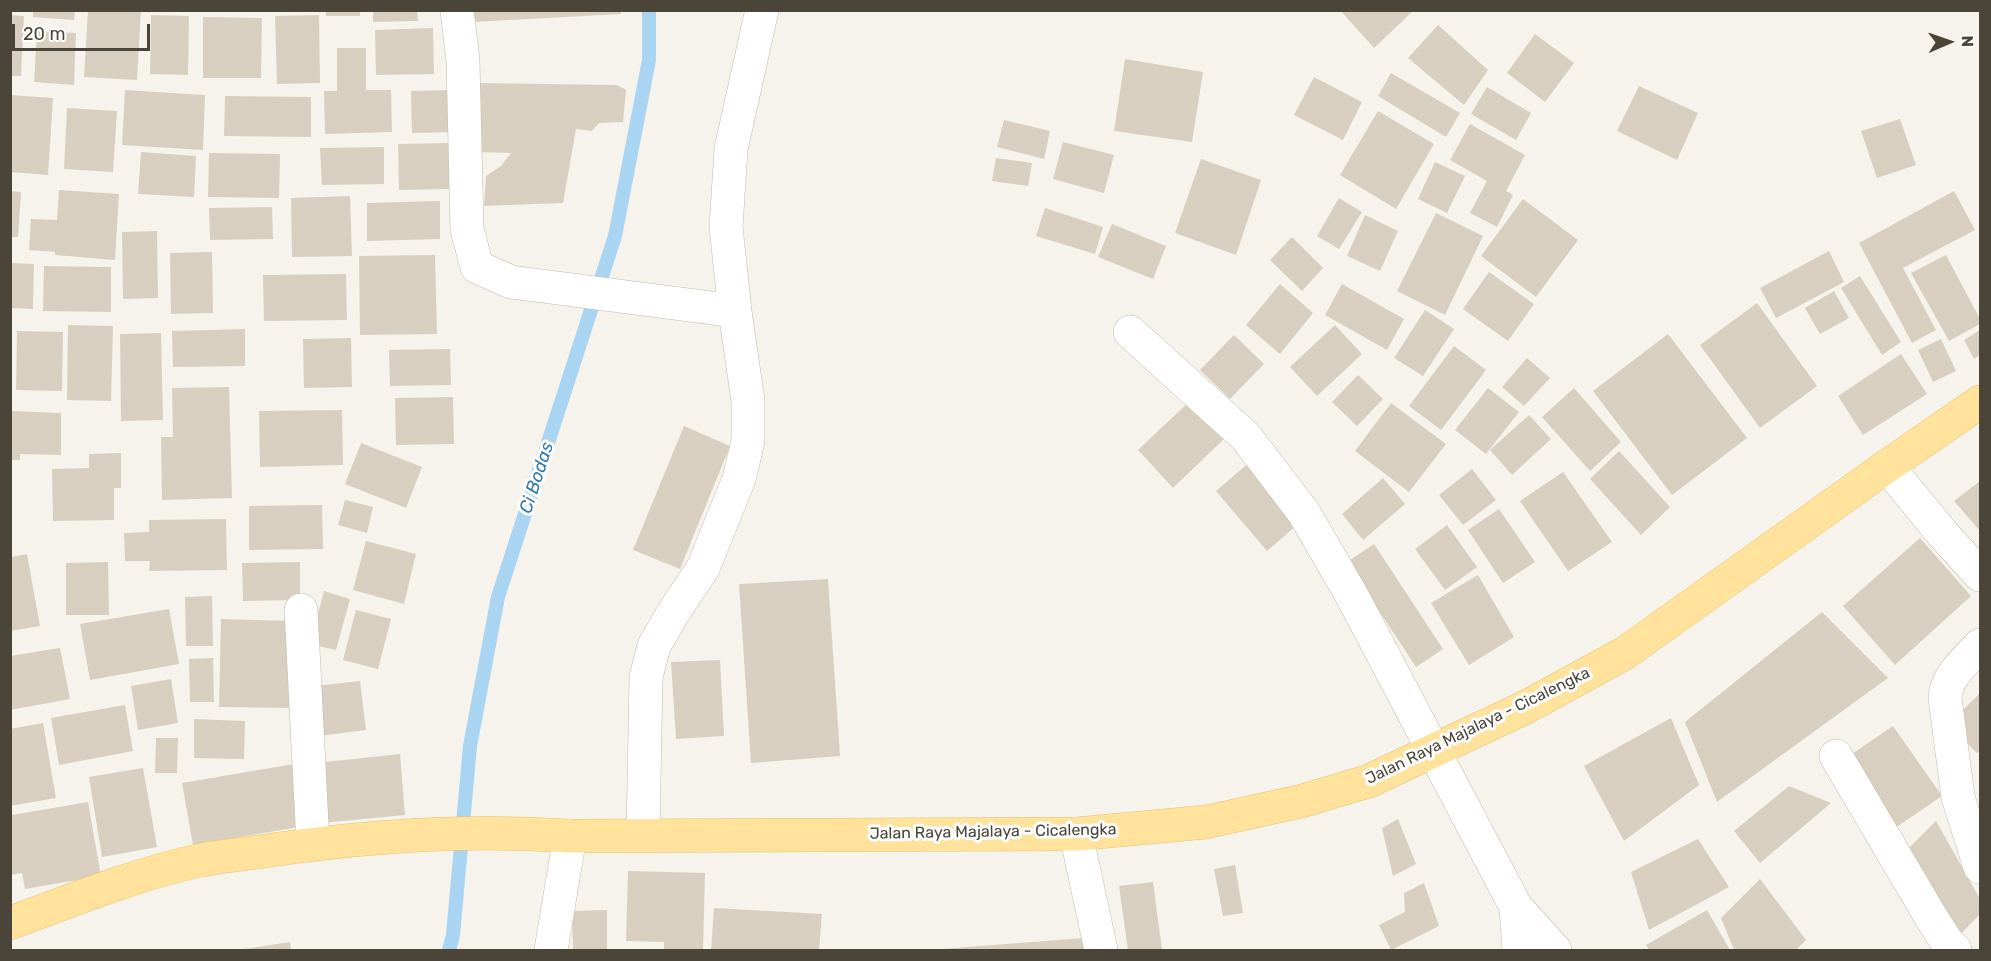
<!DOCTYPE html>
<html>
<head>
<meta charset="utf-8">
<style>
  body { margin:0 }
  #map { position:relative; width:1991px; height:961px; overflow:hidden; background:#f6f3ec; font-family:Rubik,sans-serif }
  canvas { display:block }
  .frame { position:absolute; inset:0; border:12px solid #4b4439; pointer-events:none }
  .north { position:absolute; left:1919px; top:12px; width:60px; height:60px; -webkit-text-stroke:4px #fff; paint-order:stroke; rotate:88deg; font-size:16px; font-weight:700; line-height:24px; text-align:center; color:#4b4439 }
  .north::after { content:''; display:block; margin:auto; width:21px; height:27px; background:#4b4439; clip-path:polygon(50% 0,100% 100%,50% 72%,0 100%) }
  .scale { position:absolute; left:12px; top:24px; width:138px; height:27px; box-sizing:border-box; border:3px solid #4b4439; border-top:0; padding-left:8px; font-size:18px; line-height:21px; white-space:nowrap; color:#4b4439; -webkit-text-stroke:4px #fff; paint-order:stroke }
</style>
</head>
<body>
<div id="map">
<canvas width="1991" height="961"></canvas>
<div class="frame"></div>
<div class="north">N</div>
<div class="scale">20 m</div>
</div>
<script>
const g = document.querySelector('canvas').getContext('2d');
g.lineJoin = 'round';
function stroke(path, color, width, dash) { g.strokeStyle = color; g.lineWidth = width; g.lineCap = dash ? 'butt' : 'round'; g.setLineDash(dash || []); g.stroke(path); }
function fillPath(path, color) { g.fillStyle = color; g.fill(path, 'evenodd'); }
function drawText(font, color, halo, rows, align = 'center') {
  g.font = font + ' Rubik,sans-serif'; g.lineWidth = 6; g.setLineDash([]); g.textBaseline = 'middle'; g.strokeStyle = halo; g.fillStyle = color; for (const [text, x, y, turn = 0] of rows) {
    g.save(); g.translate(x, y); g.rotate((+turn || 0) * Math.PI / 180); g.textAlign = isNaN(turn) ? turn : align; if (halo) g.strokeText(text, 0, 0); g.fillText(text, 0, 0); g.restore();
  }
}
stroke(new Path2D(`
  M 449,950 L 453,935 L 470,746 L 498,597 L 615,236 L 649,60 L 649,10`), '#a9d4f2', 14);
fillPath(new Path2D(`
  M 33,10 L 75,10 L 74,20 L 33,17 Z
  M 88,10 L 141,10 L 137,80 L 84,77 Z
  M 326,10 L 360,10 L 360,16 L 326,16 Z
  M 373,10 L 417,10 L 418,21 L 373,22 Z
  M 473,10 L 620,10 L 621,14 L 473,22 Z
  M 1340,10 L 1414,10 L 1374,48 Z
  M 10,15 L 24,16 L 21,76 L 10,76 Z
  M 151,15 L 189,16 L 188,75 L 150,74 Z
  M 319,15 L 320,83 L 277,84 L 275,16 Z
  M 203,17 L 262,18 L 261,78 L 203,78 Z
  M 1438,25 L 1488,70 L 1464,105 L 1408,58 Z
  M 433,28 L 434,74 L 376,75 L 375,30 Z
  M 37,31 L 76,33 L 74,85 L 34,82 Z
  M 1535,34 L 1574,63 L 1545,102 L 1507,73 Z
  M 337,48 L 366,48 L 366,90 L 391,90 L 392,132 L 325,134 L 324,91 L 337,91 Z
  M 1125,59 L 1203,72 L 1192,142 L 1114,131 Z
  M 1391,73 L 1460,113 L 1446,137 L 1378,96 Z
  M 1314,77 L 1362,102 L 1343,140 L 1294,115 Z
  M 476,83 L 617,85 L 626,90 L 623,122 L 599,123 L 592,131 L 576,129 L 563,203 L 484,206 L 486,176 L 501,166 L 511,153 L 474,152 Z
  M 1639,86 L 1698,113 L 1677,160 L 1617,131 Z
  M 1487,87 L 1531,113 L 1516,140 L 1471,114 Z
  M 125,90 L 205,95 L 203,150 L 122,145 Z
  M 454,90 L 454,132 L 412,133 L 411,91 Z
  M 10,95 L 53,98 L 48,175 L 10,172 Z
  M 225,96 L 311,97 L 311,137 L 224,136 Z
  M 67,108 L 117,111 L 113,172 L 64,169 Z
  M 1378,111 L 1434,144 L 1396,209 L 1340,175 Z
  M 1900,119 L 1916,165 L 1877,178 L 1861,131 Z
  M 1004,120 L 1050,131 L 1044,159 L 997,147 Z
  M 1470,124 L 1525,155 L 1506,191 L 1513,195 L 1497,227 L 1470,213 L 1487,181 L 1450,160 Z
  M 1063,142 L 1114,155 L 1104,193 L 1053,179 Z
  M 449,143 L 449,189 L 399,190 L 398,144 Z
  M 384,147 L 384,184 L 322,185 L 320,148 Z
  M 141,152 L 196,156 L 194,197 L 138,194 Z
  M 209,153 L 280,154 L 279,198 L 208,197 Z
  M 996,158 L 1032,163 L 1028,186 L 992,181 Z
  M 1201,159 L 1261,180 L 1236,255 L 1175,233 Z
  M 1435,162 L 1465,176 L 1447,213 L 1418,199 Z
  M 59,190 L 119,194 L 115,260 L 55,255 L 55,252 L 29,250 L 31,219 L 57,220 Z
  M 10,191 L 21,192 L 18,237 L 10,237 Z
  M 1954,191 L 1975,230 L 1903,268 L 1936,330 L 1912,343 L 1859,243 Z
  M 350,196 L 352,256 L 292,257 L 291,198 Z
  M 1339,198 L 1362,212 L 1339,249 L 1317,236 Z
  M 1523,199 L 1578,240 L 1536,297 L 1481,256 Z
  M 440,201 L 440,239 L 367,241 L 367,203 Z
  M 272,207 L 273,239 L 210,240 L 209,208 Z
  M 1045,208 L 1103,227 L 1095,254 L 1036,236 Z
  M 1436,213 L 1483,236 L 1445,315 L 1397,291 Z
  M 1365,215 L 1398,231 L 1380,271 L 1347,256 Z
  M 1112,224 L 1166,246 L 1153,279 L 1098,257 Z
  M 157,231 L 158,298 L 123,299 L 122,232 Z
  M 1292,237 L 1323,268 L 1302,291 L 1270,260 Z
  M 1829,251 L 1844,282 L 1776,318 L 1760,288 Z
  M 212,252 L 213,313 L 171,314 L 170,253 Z
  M 435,255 L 437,334 L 360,335 L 359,256 Z
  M 1946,255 L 1980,319 L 1980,324 L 1949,341 L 1911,273 Z
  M 10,263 L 34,264 L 33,309 L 10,308 Z
  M 44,266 L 111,267 L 111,312 L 43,311 Z
  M 1489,272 L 1534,304 L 1508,341 L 1463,309 Z
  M 346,274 L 347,320 L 264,321 L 263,275 Z
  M 1860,276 L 1901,342 L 1882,355 L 1841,288 Z
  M 1280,284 L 1313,313 L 1280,354 L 1246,325 Z
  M 1342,284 L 1404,319 L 1387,350 L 1325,315 Z
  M 1834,291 L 1849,318 L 1820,334 L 1805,308 Z
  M 1757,303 L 1817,386 L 1760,428 L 1700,345 Z
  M 1425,310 L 1454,329 L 1423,376 L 1394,358 Z
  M 68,325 L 113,326 L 111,401 L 67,400 Z
  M 1335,325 L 1362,354 L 1317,396 L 1290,367 Z
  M 245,329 L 245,366 L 173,367 L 172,331 Z
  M 1980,330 L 1980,355 L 1974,359 L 1964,340 Z
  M 17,331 L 63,332 L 62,391 L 16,390 Z
  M 161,333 L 163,420 L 121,421 L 120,334 Z
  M 1668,334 L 1747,438 L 1672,495 L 1593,391 Z
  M 1234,335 L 1264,364 L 1230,399 L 1200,370 Z
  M 351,338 L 352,387 L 304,388 L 303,339 Z
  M 1941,339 L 1956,371 L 1933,382 L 1918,350 Z
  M 1454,346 L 1486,370 L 1441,430 L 1409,406 Z
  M 450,349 L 451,385 L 390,386 L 389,350 Z
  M 1901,354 L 1927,394 L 1863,435 L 1838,396 Z
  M 1527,358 L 1550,378 L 1524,406 L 1502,387 Z
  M 1358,375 L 1383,399 L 1357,426 L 1332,402 Z
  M 229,387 L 232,498 L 162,500 L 161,437 L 173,437 L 172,388 Z
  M 1488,388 L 1519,412 L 1486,454 L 1455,430 Z
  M 1574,388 L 1621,442 L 1590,471 L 1542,417 Z
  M 453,397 L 454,444 L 396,445 L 395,398 Z
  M 1192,399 L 1227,436 L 1173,488 L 1138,450 Z
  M 1391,403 L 1446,444 L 1409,492 L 1355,451 Z
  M 342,410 L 343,465 L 260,467 L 259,411 Z
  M 10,411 L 61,413 L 61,455 L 20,454 L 20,460 L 10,460 Z
  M 1529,415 L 1551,439 L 1512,475 L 1490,450 Z
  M 684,426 L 730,446 L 680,569 L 633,550 Z
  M 361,443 L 422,467 L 406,508 L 345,484 Z
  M 1619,451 L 1670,507 L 1641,535 L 1590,479 Z
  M 121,453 L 121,488 L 114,488 L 114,520 L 53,521 L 52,469 L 89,468 L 89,454 Z
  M 1252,460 L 1303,520 L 1267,551 L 1216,491 Z
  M 1472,469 L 1496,500 L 1463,525 L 1439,495 Z
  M 1563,472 L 1612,542 L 1568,571 L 1520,501 Z
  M 1383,478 L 1405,504 L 1363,540 L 1342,514 Z
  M 1980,481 L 1980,531 L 1954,501 Z
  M 345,500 L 373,507 L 367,533 L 338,525 Z
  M 322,505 L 323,549 L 249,550 L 249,506 Z
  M 1499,509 L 1535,562 L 1503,583 L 1468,530 Z
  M 226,519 L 227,570 L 149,571 L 150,561 L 125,561 L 124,533 L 149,532 L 149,520 Z
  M 1447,525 L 1477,567 L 1445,590 L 1415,549 Z
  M 1920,538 L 1971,596 L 1895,665 L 1843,606 Z
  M 366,541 L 416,554 L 404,604 L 353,590 Z
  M 1374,544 L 1443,649 L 1416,667 L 1347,562 Z
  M 27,554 L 40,626 L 10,631 L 10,557 Z
  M 108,562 L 109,615 L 66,615 L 66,563 Z
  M 300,562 L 300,600 L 243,601 L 242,563 Z
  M 1478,575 L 1514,637 L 1469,665 L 1431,603 Z
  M 828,579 L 840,756 L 751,763 L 739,584 Z
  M 324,591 L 350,599 L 336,650 L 310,644 Z
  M 212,596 L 213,646 L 186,646 L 185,597 Z
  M 169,609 L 179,664 L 90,680 L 80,624 Z
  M 356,610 L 391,619 L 378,669 L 343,660 Z
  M 1822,612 L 1888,678 L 1717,802 L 1685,722 Z
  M 221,619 L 292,621 L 290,708 L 219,707 Z
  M 60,648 L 70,699 L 10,710 L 10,656 Z
  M 213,658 L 214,702 L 190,702 L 189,659 Z
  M 720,660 L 724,736 L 676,739 L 671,662 Z
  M 171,679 L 178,723 L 138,730 L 131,686 Z
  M 360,681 L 366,730 L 311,737 L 306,687 Z
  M 1980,693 L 1980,750 L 1977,753 L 1948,725 Z
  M 125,705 L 133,751 L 59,765 L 51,718 Z
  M 1671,718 L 1699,785 L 1624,841 L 1584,766 Z
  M 194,719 L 245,721 L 244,759 L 194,758 Z
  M 43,723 L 56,798 L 10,806 L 10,729 Z
  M 1893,726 L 1942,796 L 1892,830 L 1843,760 Z
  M 156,738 L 178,738 L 177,773 L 155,773 Z
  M 400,754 L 405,815 L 322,823 L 316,763 Z
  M 294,764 L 305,826 L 193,845 L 182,783 Z
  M 143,768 L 157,847 L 102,857 L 89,777 Z
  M 1789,786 L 1831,803 L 1760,863 L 1734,831 Z
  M 88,802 L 101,876 L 25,889 L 22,873 L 10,875 L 12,815 Z
  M 1398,819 L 1416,864 L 1393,876 L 1382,828 Z
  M 1936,821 L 1980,899 L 1980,914 L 1957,938 L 1904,853 Z
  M 1698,839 L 1729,887 L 1649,930 L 1631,872 Z
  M 1235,865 L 1243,913 L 1223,916 L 1214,869 Z
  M 628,871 L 705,873 L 703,950 L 664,950 L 664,942 L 626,941 Z
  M 1760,879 L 1806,940 L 1796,950 L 1734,950 L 1721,918 Z
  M 1153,882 L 1162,950 L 1128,950 L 1119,886 Z
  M 1424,883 L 1439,926 L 1391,950 L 1379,925 L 1405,912 L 1404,893 Z
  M 714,908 L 822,914 L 819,950 L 711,950 Z
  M 607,910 L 607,950 L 573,950 L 572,911 Z
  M 1707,910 L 1730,950 L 1649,950 L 1646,945 Z
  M 1083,938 L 1084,950 L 942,950 L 942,949 Z
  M 290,942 L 291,950 L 244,950 L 244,949 Z`), '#d8cfc1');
const minor = new Path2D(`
  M 457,10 L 463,61 L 467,229 L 477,267 L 511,282 L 735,311
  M 1130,332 L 1246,437 L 1304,513 L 1351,594 L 1516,907 L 1555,950
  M 1887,466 L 1942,533 L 1980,575
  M 301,610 L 313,844
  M 1980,645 C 1966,661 1946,676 1945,698 L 1958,797 L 1980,867
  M 1836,756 L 1931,917 L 1947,942 L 1955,950
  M 643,834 L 646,677 L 654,646 L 673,613 L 703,568 L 739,479 L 748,441 L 748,401 L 735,311 L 726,227 L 731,149 L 762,10
  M 1076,834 L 1101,950
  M 1516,907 L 1519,950
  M 551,950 L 570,836`);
const major = new Path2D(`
  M 10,923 C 73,900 136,874 201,860 C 222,856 244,854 265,851 C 365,836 468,829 570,836 L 1076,834 L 1206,822 L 1302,801 L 1369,781 L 1526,707 L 1625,653 L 1887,466 L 1980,402`);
stroke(minor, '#c2bbae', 34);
stroke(major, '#e6c16a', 34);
stroke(minor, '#fff', 33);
stroke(major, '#ffe39c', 33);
drawText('16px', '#4b4439', '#fff', [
  ["Jalan Raya Majalaya - Cicalengka",1478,726,-26],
  ["Jalan Raya Majalaya - Cicalengka",993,832,-1]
]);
drawText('italic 18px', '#2e7ab2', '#fff', [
  ["Ci Bodas",537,478,-72]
]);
</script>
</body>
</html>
